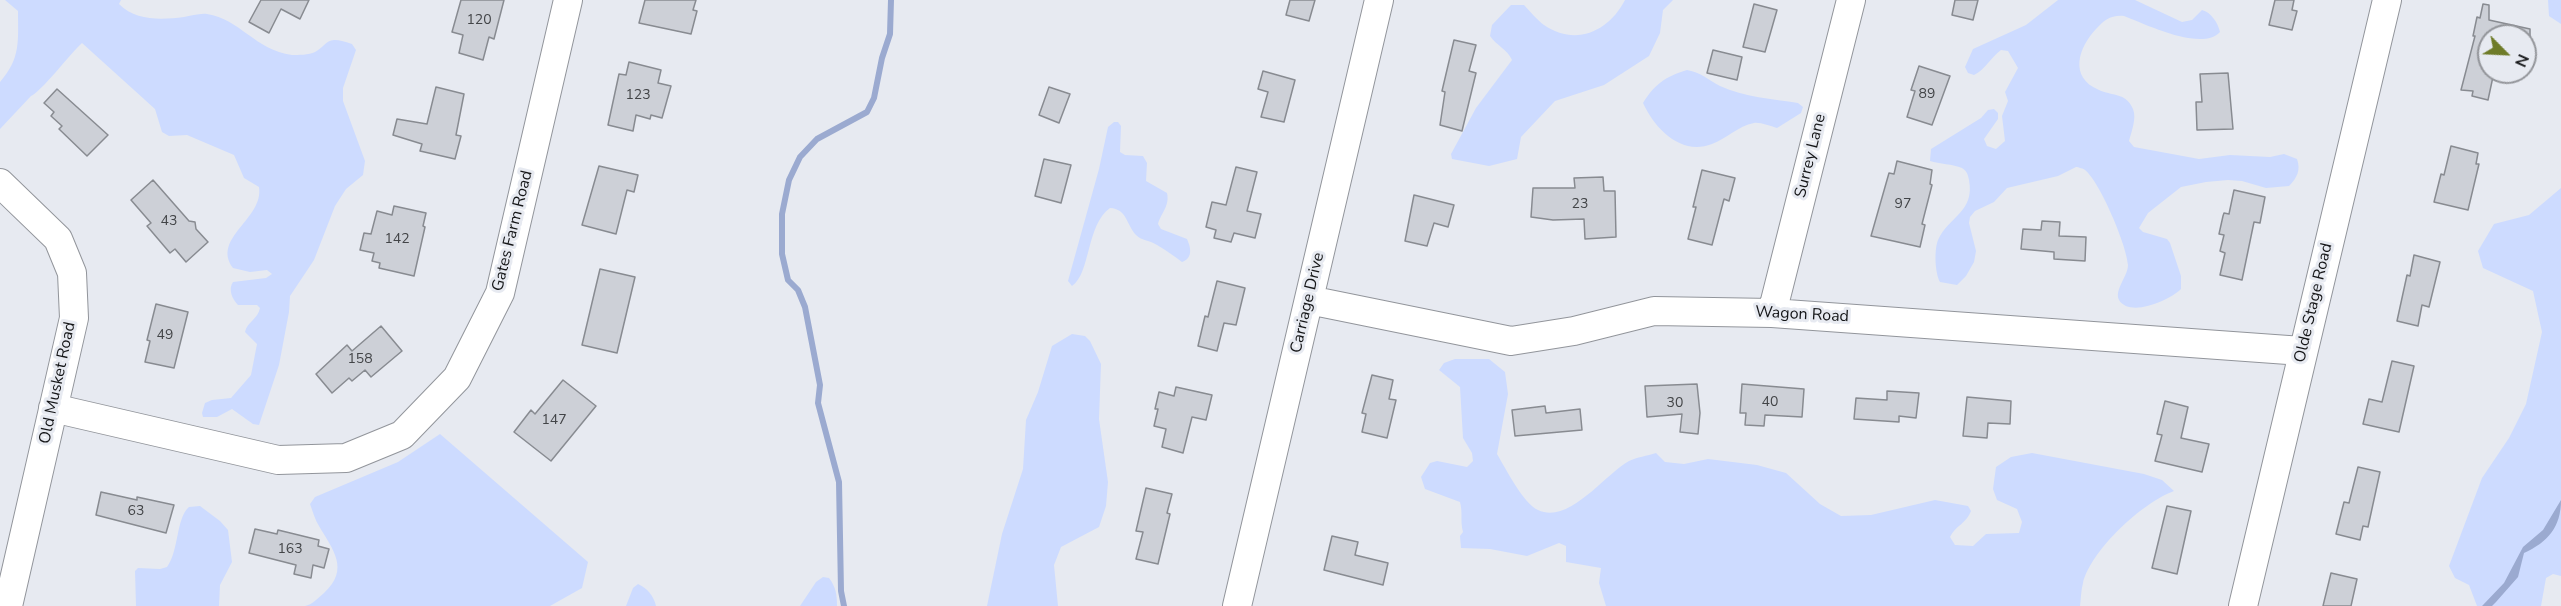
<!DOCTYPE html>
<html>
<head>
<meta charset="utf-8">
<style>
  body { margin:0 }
  #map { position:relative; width:2561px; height:606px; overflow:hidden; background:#e7eaf1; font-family:"Nunito Sans",sans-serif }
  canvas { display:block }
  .north { position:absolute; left:2477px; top:24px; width:60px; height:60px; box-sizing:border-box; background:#e7eaf1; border:2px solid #93959a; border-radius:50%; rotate:114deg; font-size:16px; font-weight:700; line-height:24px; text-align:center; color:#141517 }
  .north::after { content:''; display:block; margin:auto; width:21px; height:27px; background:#6e7b28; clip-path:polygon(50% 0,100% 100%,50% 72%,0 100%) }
</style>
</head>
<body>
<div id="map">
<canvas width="2561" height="606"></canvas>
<div class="north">N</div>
</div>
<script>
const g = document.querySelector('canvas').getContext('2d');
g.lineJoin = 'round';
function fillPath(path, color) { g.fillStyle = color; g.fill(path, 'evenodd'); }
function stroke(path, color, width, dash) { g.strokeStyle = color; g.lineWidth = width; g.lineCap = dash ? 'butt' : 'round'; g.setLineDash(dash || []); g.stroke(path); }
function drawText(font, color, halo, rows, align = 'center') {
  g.font = font + ' "Nunito Sans",sans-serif'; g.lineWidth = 6; g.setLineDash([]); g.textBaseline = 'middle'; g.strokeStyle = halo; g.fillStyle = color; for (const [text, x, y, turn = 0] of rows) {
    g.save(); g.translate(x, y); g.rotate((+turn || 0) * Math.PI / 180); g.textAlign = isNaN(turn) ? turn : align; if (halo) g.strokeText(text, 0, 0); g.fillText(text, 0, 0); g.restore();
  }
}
fillPath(new Path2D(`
  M 5,0 L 121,0 L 119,4 C 136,21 161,20 184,17 C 191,16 200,13 207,14 C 240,19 255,50 292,55 C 298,55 309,55 315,52 C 322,49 326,40 334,40 C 340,40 346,42 352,44 L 356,50 L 343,88 L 343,101 L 365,161 L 363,175 L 346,189 L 335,206 L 314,260 L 290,296 L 289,312 L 279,365 L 259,425 L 253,424 L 232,409 L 217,417 L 203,417 L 202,413 L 205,403 L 212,400 L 231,398 L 251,375 L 257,344 L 245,332 C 247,322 258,319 260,308 L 257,305 L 238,305 C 232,299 228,289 233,282 L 266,278 L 272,274 L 267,270 L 250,272 L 233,268 C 211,238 264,219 259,187 L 244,178 L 234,155 L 187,135 L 169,136 L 162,132 L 155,109 L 82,43 C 71,53 40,93 31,96 L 0,129 L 0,82 C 21,58 18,41 18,11 Z
  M 1625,0 L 1673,0 L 1663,10 L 1660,33 L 1649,56 L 1604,85 L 1555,101 L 1521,137 L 1517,159 L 1489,166 L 1452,159 L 1451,154 L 1476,108 L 1512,60 C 1507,49 1497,46 1490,36 L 1492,25 L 1511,5 L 1524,5 C 1530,11 1537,20 1544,25 C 1576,47 1609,31 1625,0 Z
  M 2058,0 L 2135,0 L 2182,22 L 2192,20 L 2202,10 C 2211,12 2218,23 2220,32 C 2202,52 2145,24 2124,16 C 2110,15 2105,20 2096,29 C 2079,47 2068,77 2099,90 C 2111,96 2126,92 2133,109 C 2137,118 2131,133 2129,141 L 2134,147 L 2199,159 L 2230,155 L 2270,157 L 2284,154 L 2297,159 C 2301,170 2297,178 2289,186 L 2266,188 L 2242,181 L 2228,180 L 2206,182 L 2181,187 L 2148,213 L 2139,228 L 2143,232 L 2167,239 L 2170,243 L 2181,276 L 2181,289 C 2170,300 2130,318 2119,300 C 2114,290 2128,276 2128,265 C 2127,246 2100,182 2085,170 C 2084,169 2078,167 2076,167 L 2058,176 L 2007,188 L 1994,202 L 1975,211 L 1970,217 L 1969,223 L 1976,251 L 1974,262 L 1966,276 L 1957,285 L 1940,282 C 1935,273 1934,250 1938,240 C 1949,216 1975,212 1969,180 C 1968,175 1967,171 1962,168 C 1953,164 1939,164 1930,161 L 1931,149 L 1981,118 L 1988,110 L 1994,109 L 1998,113 L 1998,119 L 1984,139 L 1987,146 L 1996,149 L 2005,141 L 2002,116 L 2008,101 L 2005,92 L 2018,68 L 2008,51 L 2001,50 C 1991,57 1985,70 1974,75 L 1968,73 L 1965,67 L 1973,49 L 2026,25 Z
  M 2548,0 L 2561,0 L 2561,24 L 2549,16 Z
  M 1687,70 C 1702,73 1707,79 1720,86 C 1744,97 1773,99 1798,103 L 1803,107 L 1801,113 L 1777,128 C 1770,126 1760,122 1754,123 C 1738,126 1726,139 1712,144 C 1681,156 1655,129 1643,103 C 1654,85 1666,76 1687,70 Z
  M 1114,122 L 1118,122 L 1121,126 L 1120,152 L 1125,155 L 1143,156 L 1147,163 L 1146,181 L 1167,193 C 1170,206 1161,213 1158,224 L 1161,229 L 1187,239 C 1191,248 1193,258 1182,262 C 1174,256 1166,250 1157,245 C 1150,240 1142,241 1136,235 C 1126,224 1127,209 1110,208 C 1086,225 1091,273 1072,286 L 1068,281 L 1099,169 L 1108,127 Z
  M 2561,188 L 2561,576 L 2553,574 L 2546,578 L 2541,606 L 2488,606 L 2489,600 L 2482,606 L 2477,606 L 2469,585 L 2455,578 L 2449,566 L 2482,478 L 2509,438 L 2526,404 L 2542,332 L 2533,291 L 2483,268 L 2478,251 L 2494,224 L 2529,215 Z
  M 1072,334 L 1085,336 L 1090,341 L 1101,364 L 1099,419 L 1108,482 L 1106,506 L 1099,527 L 1061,547 L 1054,565 L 1058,606 L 987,606 L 1002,534 L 1023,469 L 1026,420 L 1038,392 L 1052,346 Z
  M 1455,359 L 1489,359 L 1505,372 L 1508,394 L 1497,454 C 1506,469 1523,503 1538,510 C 1569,525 1605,474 1629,461 C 1637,457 1647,456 1656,453 L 1665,462 L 1684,464 L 1708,459 L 1757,465 L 1786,473 L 1820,504 L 1841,516 L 1871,515 L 1935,500 L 1968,506 L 1971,511 C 1967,523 1955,526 1950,537 L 1955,545 L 1973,546 L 1986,534 L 2019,533 L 2022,522 L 2017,509 L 1997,500 L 1993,489 L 1996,467 L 2011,457 L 2032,453 L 2144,474 L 2162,480 L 2174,491 C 2143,502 2091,550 2083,583 C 2081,590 2081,598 2080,606 L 1606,606 L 1599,583 L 1601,568 L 1566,562 L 1566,546 L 1559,543 L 1527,556 L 1490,549 L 1461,548 L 1460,536 L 1463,532 C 1460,521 1463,513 1460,502 L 1425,489 L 1421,477 L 1430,463 L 1437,461 L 1467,467 L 1473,461 L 1472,453 L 1463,438 L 1460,387 L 1439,370 L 1444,363 Z
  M 440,434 L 588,562 L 582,588 L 550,606 L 305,606 C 312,605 318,598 324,593 C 350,569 333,550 319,526 C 315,520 313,512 310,504 L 315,497 L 398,462 Z
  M 200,506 L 220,521 L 228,530 L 232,562 L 220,585 L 219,606 L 136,606 L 135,571 L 138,568 L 160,569 L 167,567 C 179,551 176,518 189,507 Z
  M 823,577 L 829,578 C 836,587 837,595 837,606 L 800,606 L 816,582 Z
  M 638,584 C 647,588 654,596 656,606 L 626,606 L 633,588 Z`), '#cddbff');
fillPath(new Path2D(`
  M 2561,500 C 2561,527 2548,542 2524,553 L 2518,577 L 2496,602 L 2492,606 L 2482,606 L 2504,583 L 2523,547 L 2543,530 Z`), '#9baad0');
stroke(new Path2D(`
  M 844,606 L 841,591 L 839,482 L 818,403 L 820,385 L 805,307 L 798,290 L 788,280 L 782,254 L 782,214 L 789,180 L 800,157 L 817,139 L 867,112 L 874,98 L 882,58 L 890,34 L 891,0`), '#9baad0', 6);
const building = new Path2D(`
  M 261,0 L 309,0 L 300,19 L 281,9 L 269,33 L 249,22 Z
  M 461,0 L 504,0 L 494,39 L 489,37 L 483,60 L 459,53 L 463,35 L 452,32 Z
  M 645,0 L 696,0 L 693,10 L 697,11 L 691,34 L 639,23 Z
  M 1290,0 L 1315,0 L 1309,21 L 1286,15 Z
  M 1955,0 L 1978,0 L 1973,20 L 1952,15 Z
  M 2275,0 L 2294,0 L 2292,10 L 2297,11 L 2292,30 L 2269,25 Z
  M 1754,4 L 1777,10 L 1765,52 L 1743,47 Z
  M 2483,4 L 2489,5 L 2489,20 L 2530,29 L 2530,36 L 2489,36 L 2489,72 L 2494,72 L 2488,100 L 2472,96 L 2473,91 L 2461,90 L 2475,36 L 2473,36 L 2477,17 L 2480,18 Z
  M 1454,40 L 1476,45 L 1469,71 L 1476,73 L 1462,131 L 1440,125 L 1445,92 L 1442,91 Z
  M 1713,50 L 1742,57 L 1737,80 L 1707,73 Z
  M 629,62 L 661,70 L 658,83 L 671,86 L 662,118 L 651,115 L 650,119 L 636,115 L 633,131 L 608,125 L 619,74 L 626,75 Z
  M 1919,66 L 1950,76 L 1932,125 L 1907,117 L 1915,91 L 1911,90 Z
  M 1263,71 L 1295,80 L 1284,122 L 1261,117 L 1268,92 L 1258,89 Z
  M 2228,73 L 2233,129 L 2197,130 L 2196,102 L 2202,102 L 2200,74 Z
  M 436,87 L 464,94 L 456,135 L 461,136 L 455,159 L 420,151 L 422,144 L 393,135 L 397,119 L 427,124 Z
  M 1049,87 L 1070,94 L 1059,123 L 1039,115 Z
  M 57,89 L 108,135 L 87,156 L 59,129 L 62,126 L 51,116 L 54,112 L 44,103 Z
  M 2451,146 L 2478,153 L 2476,164 L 2479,164 L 2468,210 L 2434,202 L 2441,174 L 2444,175 Z
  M 1044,159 L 1071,165 L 1061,203 L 1035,196 Z
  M 1897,161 L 1932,170 L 1930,184 L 1932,185 L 1922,224 L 1925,225 L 1920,247 L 1871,236 L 1889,173 L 1894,174 Z
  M 599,166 L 638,175 L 634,192 L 627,190 L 616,234 L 582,225 Z
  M 1236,167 L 1257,172 L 1247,211 L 1261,214 L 1255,238 L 1234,233 L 1231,242 L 1214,238 L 1216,230 L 1206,227 L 1212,202 L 1226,205 Z
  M 1702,170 L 1735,178 L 1729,201 L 1724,199 L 1712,245 L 1688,239 L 1696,207 L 1693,207 Z
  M 1603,177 L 1604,191 L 1615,191 L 1616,237 L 1585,239 L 1584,219 L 1553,220 L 1531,217 L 1533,188 L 1575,188 L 1574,178 Z
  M 153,180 L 189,221 L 195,222 L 196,229 L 208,242 L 186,262 L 175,249 L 170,253 L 147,226 L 151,223 L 131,200 Z
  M 2234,190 L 2265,197 L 2260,223 L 2254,222 L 2242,280 L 2220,275 L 2225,253 L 2220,251 L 2224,235 L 2219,234 L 2223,216 L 2224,213 L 2229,214 Z
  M 1414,195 L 1454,205 L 1448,227 L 1434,223 L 1427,246 L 1405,241 Z
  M 394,206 L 426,213 L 423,226 L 425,227 L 414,276 L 379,268 L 380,263 L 372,261 L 374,253 L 360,250 L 364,233 L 371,234 L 377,211 L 392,215 Z
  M 2042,221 L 2060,222 L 2059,236 L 2086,237 L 2085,261 L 2054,259 L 2054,252 L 2021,249 L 2023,229 L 2041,230 Z
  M 2414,255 L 2440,262 L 2429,307 L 2422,305 L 2418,326 L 2397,321 L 2407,275 L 2410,276 Z
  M 600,269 L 635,277 L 617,353 L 582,345 Z
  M 1217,281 L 1245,288 L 1236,325 L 1224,323 L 1217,351 L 1198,346 L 1205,316 L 1208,317 Z
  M 156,304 L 188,312 L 174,368 L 145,362 L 150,341 L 147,340 Z
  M 381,326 L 402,351 L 371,377 L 365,370 L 352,381 L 349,378 L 332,393 L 316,374 L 347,345 L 352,351 Z
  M 2392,361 L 2414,366 L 2399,432 L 2363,424 L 2369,399 L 2382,402 Z
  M 1372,375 L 1393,380 L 1389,399 L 1396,400 L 1387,438 L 1362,432 L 1366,414 L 1362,413 Z
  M 563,380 L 596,406 L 551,461 L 514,432 L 531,410 L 535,414 Z
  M 1697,384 L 1700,413 L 1698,434 L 1680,432 L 1682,414 L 1647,417 L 1645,386 Z
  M 1742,384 L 1804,389 L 1802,417 L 1765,415 L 1764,426 L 1745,425 L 1746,413 L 1740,413 Z
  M 1176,387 L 1212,395 L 1206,420 L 1192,417 L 1183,453 L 1162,447 L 1166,429 L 1154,426 L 1158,409 L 1155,409 L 1159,392 L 1174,396 Z
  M 1887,391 L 1919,393 L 1916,418 L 1899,416 L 1899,422 L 1854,419 L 1856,398 L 1887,400 Z
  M 1967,397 L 2011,401 L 2010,424 L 1988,423 L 1987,438 L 1963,436 Z
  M 2165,401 L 2188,407 L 2181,438 L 2209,444 L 2202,472 L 2155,461 L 2162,435 L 2157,434 Z
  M 1545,406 L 1546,413 L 1580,409 L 1582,430 L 1515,436 L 1512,410 Z
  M 2358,467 L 2380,472 L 2368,527 L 2363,526 L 2360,540 L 2336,534 L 2344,502 L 2349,503 Z
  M 1146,488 L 1172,494 L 1167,513 L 1170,514 L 1158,564 L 1136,559 L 1143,532 L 1136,531 Z
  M 101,492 L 137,500 L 137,497 L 174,505 L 166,533 L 96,515 Z
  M 2167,506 L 2191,511 L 2177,574 L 2152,568 Z
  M 255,529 L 277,534 L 278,530 L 319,540 L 318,546 L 329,549 L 324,568 L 313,565 L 311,578 L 294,574 L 296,565 L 249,553 Z
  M 1332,536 L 1358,542 L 1355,555 L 1388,563 L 1383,585 L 1324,570 Z
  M 2331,573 L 2357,579 L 2351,606 L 2323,606 Z`);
fillPath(building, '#cdd0d7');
stroke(building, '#888b91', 1.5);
const minor = new Path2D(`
  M 0,183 L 58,239 L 72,273 L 74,318 L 8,606
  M 1309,300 L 1511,341 L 1574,331 L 1654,311 L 1772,313 L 2302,351
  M 1772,313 L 1851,0
  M 53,408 L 278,460 L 346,458 L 402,435 L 457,378 L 500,293 L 568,0
  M 1237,606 L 1379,0
  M 2243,606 L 2387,0`);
stroke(minor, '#92959b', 30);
stroke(minor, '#fff', 28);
drawText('14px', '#424447', null, [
  ["120",479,21],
  ["89",1927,95],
  ["123",638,96],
  ["23",1580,205],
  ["97",1903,205],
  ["43",169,222],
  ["142",397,240],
  ["49",165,336],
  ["158",360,360],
  ["40",1770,403],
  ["30",1675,404],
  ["147",554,421],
  ["63",136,512],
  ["163",290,550]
]);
drawText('16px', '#141517', '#e7eaf1', [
  ["Surrey Lane",1811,156,-76],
  ["Gates Farm Road",513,231,-76],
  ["Carriage Drive",1308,303,-77],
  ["Olde Stage Road",2314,303,-77],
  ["Wagon Road",1802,315,3],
  ["Old Musket Road",58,383,-78]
]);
</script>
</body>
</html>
